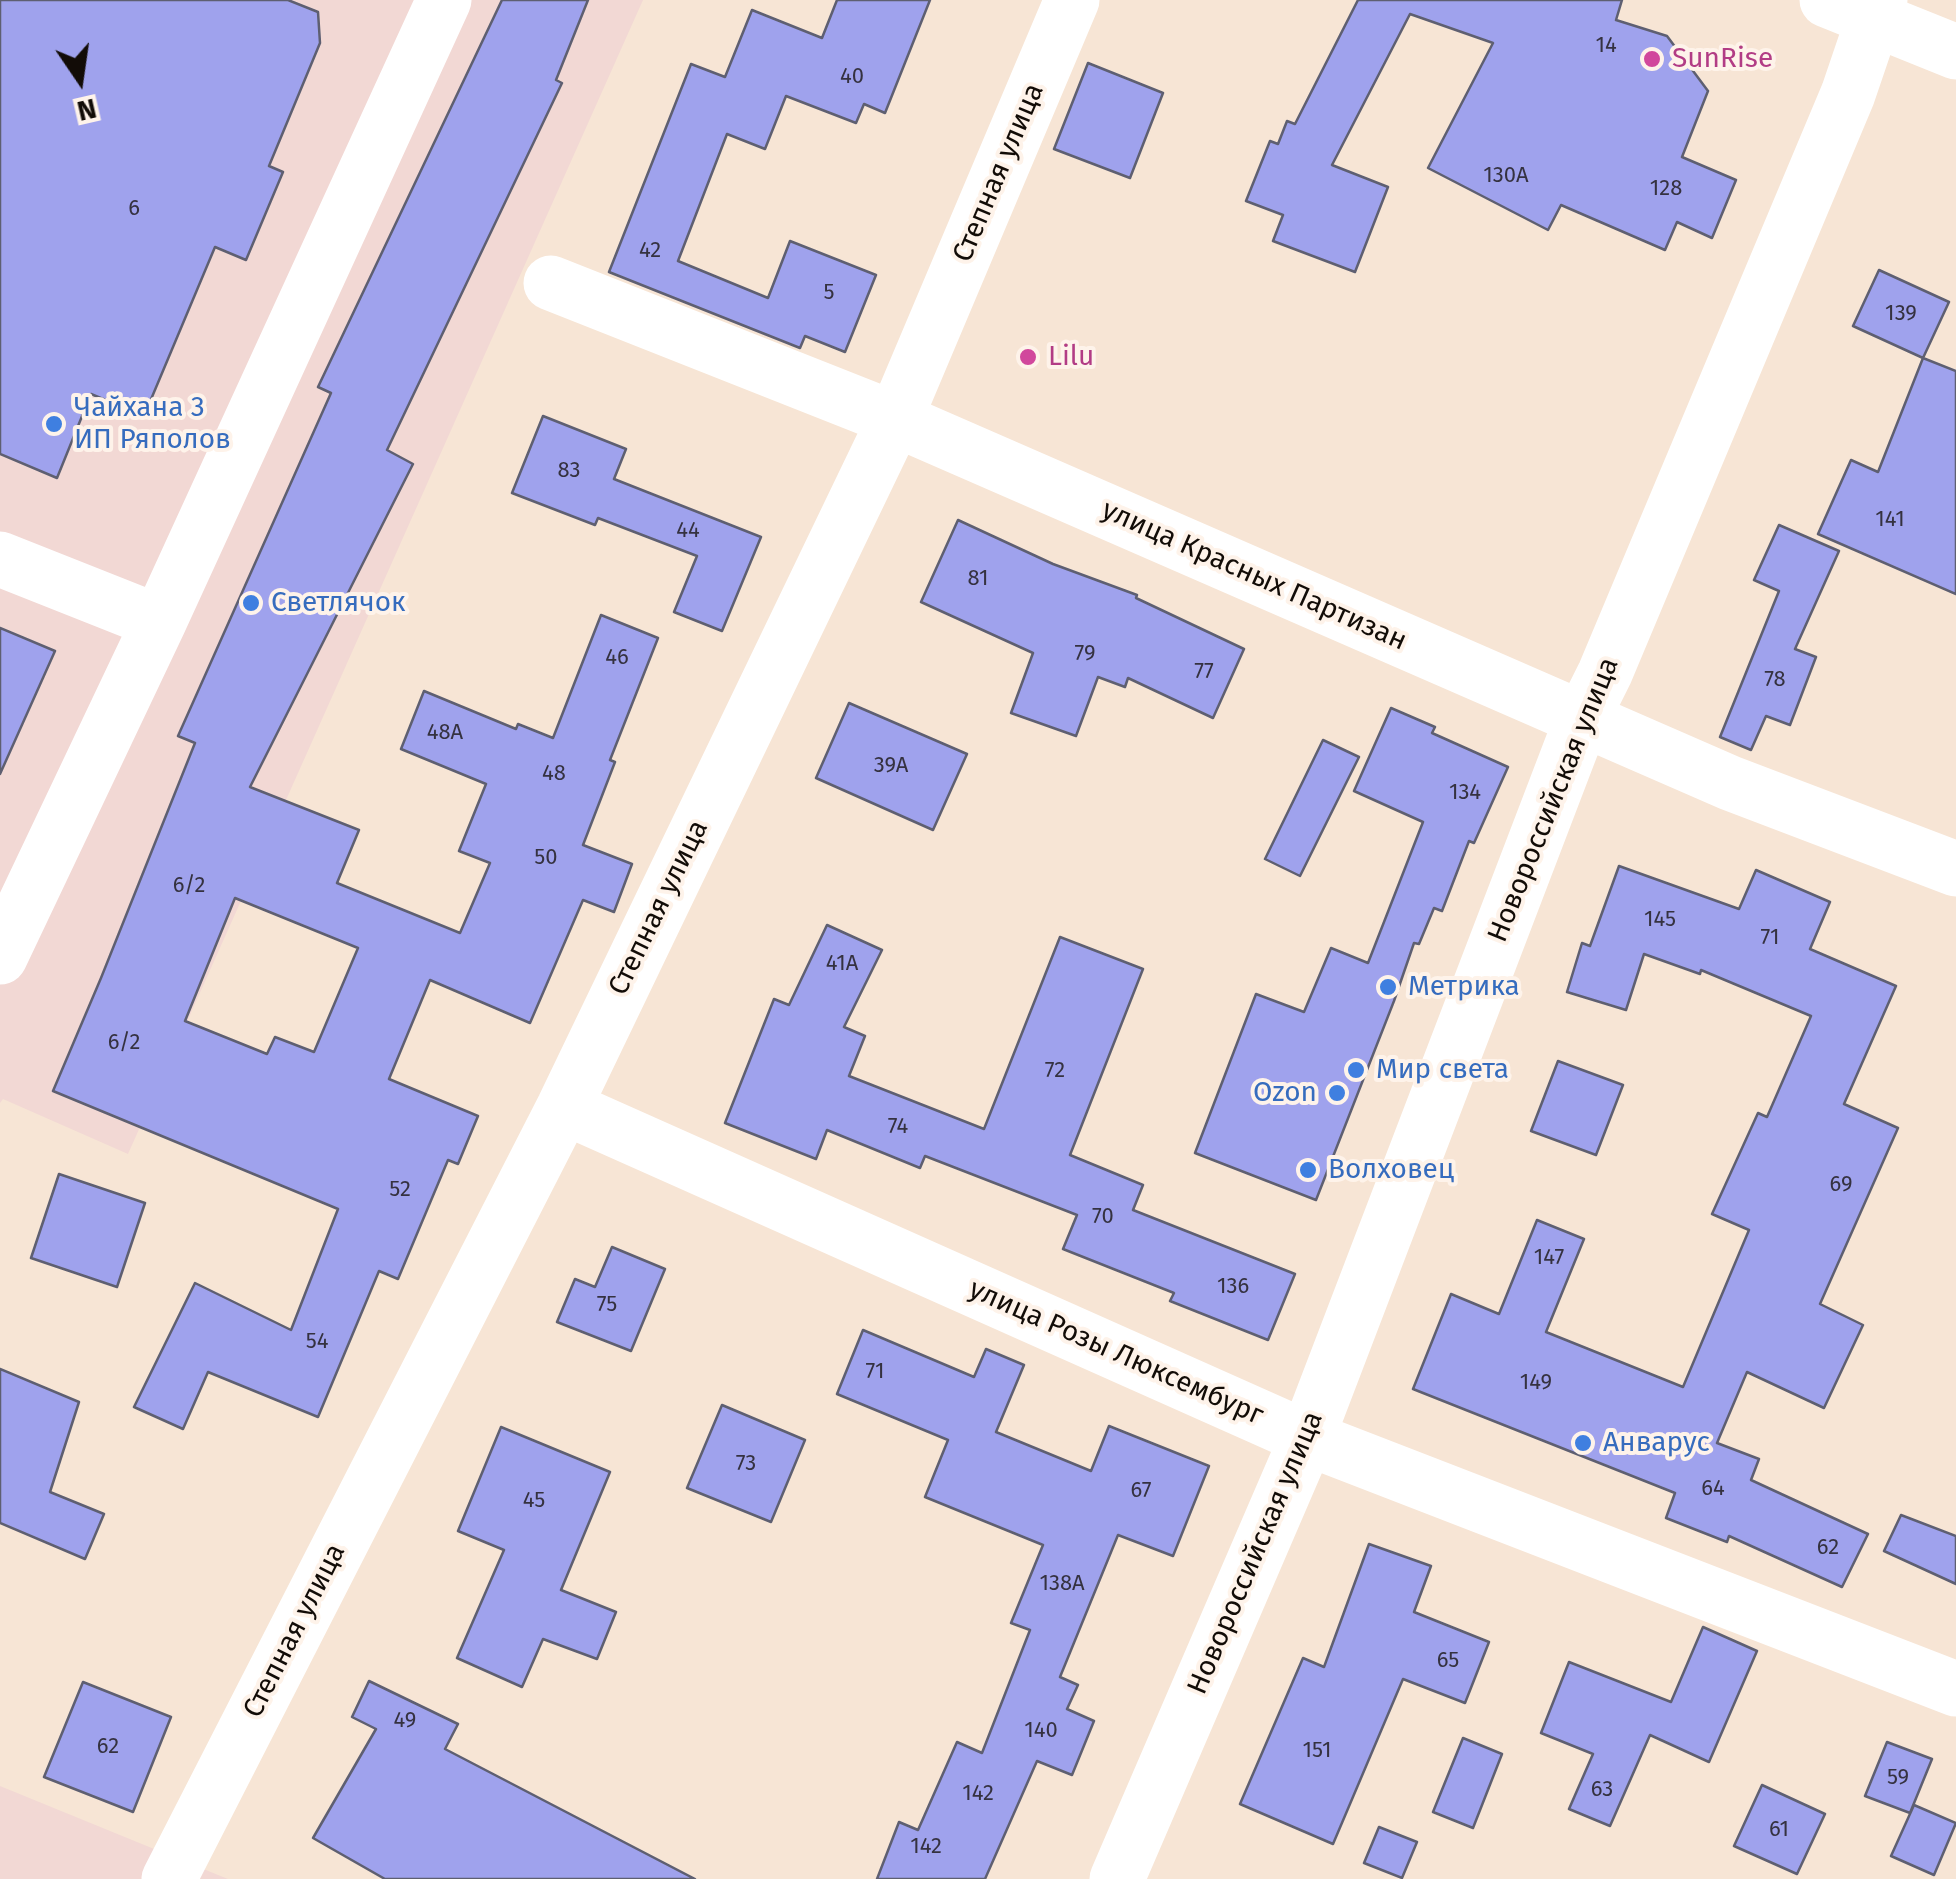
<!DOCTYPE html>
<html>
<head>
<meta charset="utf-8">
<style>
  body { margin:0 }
  #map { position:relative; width:1956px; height:1879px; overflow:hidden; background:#f7e5d5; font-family:"Fira Sans",sans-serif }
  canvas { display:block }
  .north { position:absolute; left:30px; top:30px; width:100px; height:100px; -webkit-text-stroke:8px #fef3ea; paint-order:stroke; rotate:167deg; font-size:28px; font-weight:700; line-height:40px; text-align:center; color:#120c07 }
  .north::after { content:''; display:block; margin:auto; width:35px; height:45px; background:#120c07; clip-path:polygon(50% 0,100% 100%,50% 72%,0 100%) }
</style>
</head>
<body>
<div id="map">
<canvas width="1956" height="1879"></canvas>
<div class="north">N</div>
</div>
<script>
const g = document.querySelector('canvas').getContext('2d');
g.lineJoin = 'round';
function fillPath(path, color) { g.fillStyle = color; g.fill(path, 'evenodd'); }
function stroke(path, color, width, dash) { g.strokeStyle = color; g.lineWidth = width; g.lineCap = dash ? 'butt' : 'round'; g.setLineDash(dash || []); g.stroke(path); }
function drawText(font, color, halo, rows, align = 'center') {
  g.font = font + ' "Fira Sans",sans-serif'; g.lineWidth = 8; g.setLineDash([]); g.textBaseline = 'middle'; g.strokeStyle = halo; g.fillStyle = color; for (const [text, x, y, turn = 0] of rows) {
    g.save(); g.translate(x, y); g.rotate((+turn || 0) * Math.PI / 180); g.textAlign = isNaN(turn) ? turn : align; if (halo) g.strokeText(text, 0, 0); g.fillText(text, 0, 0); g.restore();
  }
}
fillPath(new Path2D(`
  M 0,0 L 643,0 L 128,1154 L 3,1099 L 0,1103 Z
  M 0,1786 L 137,1842 L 228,1879 L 0,1879 Z`), '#f2d8d4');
const building = new Path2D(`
  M 0,0 L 288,0 L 318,12 L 320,43 L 269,166 L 283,172 L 246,260 L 215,247 L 144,416 L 91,394 L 57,478 L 0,454 Z
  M 502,0 L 588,0 L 556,80 L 562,83 L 387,450 L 413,464 L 250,787 L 359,830 L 337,883 L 460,933 L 490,863 L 459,851 L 486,784 L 401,749 L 424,691 L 516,729 L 518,724 L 553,738 L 601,615 L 658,638 L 610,760 L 615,762 L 583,845 L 632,864 L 614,912 L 583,900 L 530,1023 L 430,980 L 389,1079 L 478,1116 L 458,1164 L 448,1160 L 398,1279 L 379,1271 L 318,1417 L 208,1372 L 183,1429 L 134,1407 L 195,1283 L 291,1330 L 338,1209 L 53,1091 L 101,978 L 195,743 L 178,736 L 331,393 L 318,387 ZM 235,898 L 358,948 L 314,1052 L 275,1037 L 267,1054 L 185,1021 Z
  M 837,0 L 930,0 L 885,113 L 864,104 L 856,123 L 786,96 L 765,149 L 727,134 L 678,261 L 768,298 L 790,241 L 876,275 L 845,352 L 805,336 L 800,348 L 609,272 L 691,64 L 725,77 L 752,10 L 822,38 Z
  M 1358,0 L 1622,0 L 1616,20 L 1667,36 L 1708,91 L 1682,157 L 1736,180 L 1712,238 L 1677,222 L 1665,250 L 1561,205 L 1548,230 L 1428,168 L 1493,43 L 1410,14 L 1332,165 L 1388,187 L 1355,272 L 1273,241 L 1283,215 L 1246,201 L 1270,141 L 1278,144 L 1287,121 L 1295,124 Z
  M 1088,63 L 1163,93 L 1130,178 L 1054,149 Z
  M 1879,270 L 1949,302 L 1923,358 L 1853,326 Z
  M 1923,358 L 1956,371 L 1956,594 L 1818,534 L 1851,460 L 1878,472 Z
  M 543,416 L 626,449 L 614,479 L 761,537 L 722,631 L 674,612 L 697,556 L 598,518 L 595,525 L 512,493 Z
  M 958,520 L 1053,564 L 1137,595 L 1136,598 L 1244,649 L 1213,718 L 1128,678 L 1125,687 L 1098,677 L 1076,736 L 1011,713 L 1033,653 L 921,602 Z
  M 1779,525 L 1839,551 L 1795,649 L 1816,657 L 1790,725 L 1766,716 L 1751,750 L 1720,737 L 1779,591 L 1754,580 Z
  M 0,628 L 55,651 L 0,774 Z
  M 849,703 L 967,754 L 933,830 L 816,778 Z
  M 1391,708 L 1435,727 L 1432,733 L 1508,767 L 1474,843 L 1469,841 L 1442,911 L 1434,908 L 1419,944 L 1414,943 L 1394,1001 L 1316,1200 L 1195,1153 L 1256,994 L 1304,1012 L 1331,948 L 1368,963 L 1423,822 L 1354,791 Z
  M 1323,740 L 1359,757 L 1300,876 L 1265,859 Z
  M 1619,866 L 1739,909 L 1756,870 L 1830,902 L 1810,949 L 1896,986 L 1844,1104 L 1898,1128 L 1820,1304 L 1863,1325 L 1824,1408 L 1747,1372 L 1717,1443 L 1759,1459 L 1751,1480 L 1868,1534 L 1842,1587 L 1729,1536 L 1727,1542 L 1666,1518 L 1675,1493 L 1413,1389 L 1451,1294 L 1499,1314 L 1537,1220 L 1584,1239 L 1546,1332 L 1683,1387 L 1749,1230 L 1712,1214 L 1758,1113 L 1767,1117 L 1811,1016 L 1701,970 L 1700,974 L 1644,954 L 1626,1010 L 1567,992 L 1582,943 L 1590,946 Z
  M 827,925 L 882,950 L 844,1027 L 865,1036 L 849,1076 L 984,1129 L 1060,937 L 1143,969 L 1070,1155 L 1143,1185 L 1133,1210 L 1295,1274 L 1268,1340 L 1170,1301 L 1174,1293 L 1063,1249 L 1077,1215 L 925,1156 L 920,1168 L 827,1130 L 816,1159 L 725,1123 L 774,999 L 789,1005 Z
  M 1558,1061 L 1623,1085 L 1596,1155 L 1531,1131 Z
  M 59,1174 L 145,1203 L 117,1287 L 31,1258 Z
  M 612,1247 L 665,1269 L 631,1351 L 557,1322 L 575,1279 L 595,1287 Z
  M 863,1330 L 974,1377 L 986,1349 L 1024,1365 L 996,1432 L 1091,1471 L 1109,1426 L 1209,1466 L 1173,1556 L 1118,1535 L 1060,1677 L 1078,1685 L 1067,1709 L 1094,1721 L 1072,1775 L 1037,1761 L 985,1879 L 877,1879 L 899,1822 L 918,1830 L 957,1742 L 982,1753 L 1030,1630 L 1011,1623 L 1043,1545 L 925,1497 L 948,1440 L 837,1394 Z
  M 0,1369 L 79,1402 L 50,1492 L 104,1514 L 85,1559 L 0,1523 Z
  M 722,1405 L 805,1440 L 771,1522 L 687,1488 Z
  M 501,1427 L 610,1472 L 561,1590 L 616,1612 L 597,1659 L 543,1639 L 522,1687 L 457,1658 L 504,1550 L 458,1531 Z
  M 1901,1515 L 1956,1536 L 1956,1584 L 1884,1551 Z
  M 1369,1544 L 1431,1566 L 1414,1612 L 1489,1642 L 1465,1703 L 1403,1679 L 1333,1844 L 1240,1804 L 1303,1658 L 1324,1667 Z
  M 1703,1627 L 1757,1651 L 1709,1762 L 1650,1735 L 1610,1826 L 1569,1809 L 1593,1754 L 1541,1733 L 1569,1662 L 1671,1702 Z
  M 369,1681 L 458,1724 L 445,1749 L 695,1879 L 385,1879 L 313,1838 L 376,1729 L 352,1717 Z
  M 83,1682 L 171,1717 L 133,1812 L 44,1777 Z
  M 1463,1738 L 1502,1754 L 1473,1828 L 1433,1812 Z
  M 1887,1742 L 1932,1759 L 1910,1813 L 1865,1796 Z
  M 1762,1785 L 1825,1814 L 1797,1874 L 1734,1846 Z
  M 1914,1805 L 1956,1823 L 1934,1875 L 1891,1856 Z
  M 1379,1827 L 1417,1842 L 1402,1878 L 1364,1863 Z`);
fillPath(building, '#9fa2ed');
stroke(building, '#5e5f71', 2.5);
stroke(new Path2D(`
  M 551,283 L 895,419 L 1730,783 L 1956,869
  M 0,559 L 159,622
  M 0,957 L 159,622 L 444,0
  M 564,1107 L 1307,1438 L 1956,1689
  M 169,1879 L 564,1107 L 895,419 L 1072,0
  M 1117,1879 L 1307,1438 L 1582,719 L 1605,673 L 1848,94 L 1880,0`), '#fff', 55);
stroke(new Path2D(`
  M 1827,0 L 1956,52`), '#fff', 55);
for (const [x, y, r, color] of [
  [1652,59,10,"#d1479c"],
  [1028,357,10,"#d1479c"],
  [54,424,10,"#3f7fe0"],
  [251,603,10,"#3f7fe0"],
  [1388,987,10,"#3f7fe0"],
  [1356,1070,10,"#3f7fe0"],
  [1337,1093,10,"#3f7fe0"],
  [1308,1170,10,"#3f7fe0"],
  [1583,1443,10,"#3f7fe0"]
]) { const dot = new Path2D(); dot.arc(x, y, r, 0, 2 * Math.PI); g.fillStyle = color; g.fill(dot); stroke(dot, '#fef3ea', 4); }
drawText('22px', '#353240', null, [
  ["14",1606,46],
  ["40",852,77],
  ["130А",1506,176],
  ["128",1666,189],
  ["6",134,209],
  ["42",650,251],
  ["5",829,293],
  ["139",1901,314],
  ["83",569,471],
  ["141",1890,520],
  ["44",688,531],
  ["81",978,579],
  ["79",1085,654],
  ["46",617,658],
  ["77",1204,672],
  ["78",1775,680],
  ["48А",445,733],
  ["39А",891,766],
  ["48",554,774],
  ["134",1465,793],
  ["50",546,858],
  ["6/2",189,886],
  ["145",1660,920],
  ["71",1770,938],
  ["41А",842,964],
  ["6/2",124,1043],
  ["72",1055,1071],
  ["74",898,1127],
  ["69",1841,1185],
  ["52",400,1190],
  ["70",1103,1217],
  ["147",1549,1258],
  ["136",1233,1287],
  ["75",607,1305],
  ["54",317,1342],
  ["71",875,1372],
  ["149",1536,1383],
  ["73",746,1464],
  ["64",1713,1489],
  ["67",1141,1491],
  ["45",534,1501],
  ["62",1828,1548],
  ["138А",1062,1584],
  ["65",1448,1661],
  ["49",405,1721],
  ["140",1041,1731],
  ["62",108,1747],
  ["151",1317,1751],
  ["59",1898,1778],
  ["63",1602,1790],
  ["142",978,1794],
  ["61",1779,1830],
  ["142",926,1847]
]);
drawText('28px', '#b23c85', '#fef3ea', [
  ["SunRise",1672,59],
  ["Lilu",1048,357]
], 'left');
drawText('28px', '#120c07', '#fef3ea', [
  ["Степная улица",999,173,-67],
  ["улица Красных Партизан",1254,576,24],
  ["Новороссийская улица",1554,800,-68],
  ["Степная улица",659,908,-64],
  ["улица Розы Люксембург",1116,1353,24],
  ["Новороссийская улица",1256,1553,-67],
  ["Степная улица",295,1631,-63]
]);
drawText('28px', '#366cbe', '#fef3ea', [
  ["Чайхана 3",74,408],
  ["ИП Ряполов",74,440],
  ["Светлячок",271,603],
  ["Метрика",1408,987],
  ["Мир света",1376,1070],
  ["Ozon",1317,1093,"right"],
  ["Волховец",1328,1170],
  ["Анварус",1603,1443]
], 'left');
</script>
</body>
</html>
